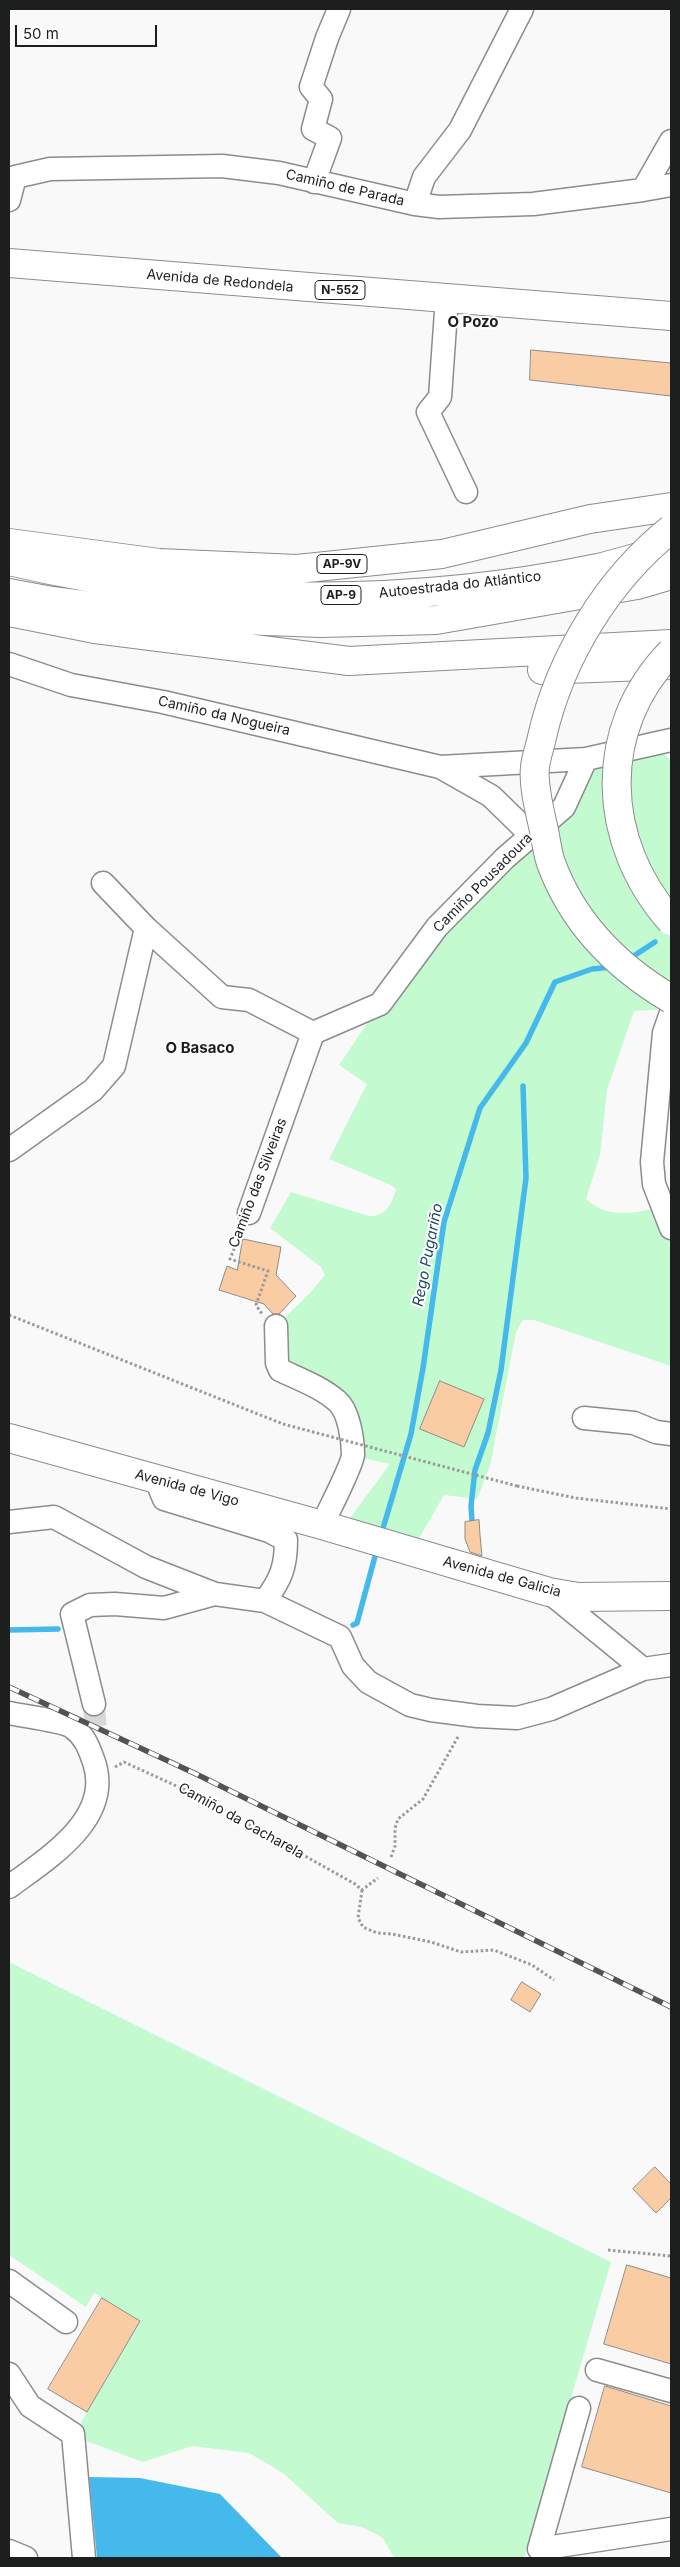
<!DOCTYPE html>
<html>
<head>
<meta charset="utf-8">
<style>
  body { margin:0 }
  #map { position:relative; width:680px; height:2567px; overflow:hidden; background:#f9f9fa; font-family:Inter,sans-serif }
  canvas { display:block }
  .frame { position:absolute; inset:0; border:10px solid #1d1e1e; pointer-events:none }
  .scale { position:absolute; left:15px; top:25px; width:142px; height:22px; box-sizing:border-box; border:2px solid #1d1e1e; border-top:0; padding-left:6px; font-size:15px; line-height:18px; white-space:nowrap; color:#1d1e1e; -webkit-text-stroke:4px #fff; paint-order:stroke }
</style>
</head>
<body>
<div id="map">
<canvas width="680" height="2567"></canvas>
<div class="frame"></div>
<div class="scale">50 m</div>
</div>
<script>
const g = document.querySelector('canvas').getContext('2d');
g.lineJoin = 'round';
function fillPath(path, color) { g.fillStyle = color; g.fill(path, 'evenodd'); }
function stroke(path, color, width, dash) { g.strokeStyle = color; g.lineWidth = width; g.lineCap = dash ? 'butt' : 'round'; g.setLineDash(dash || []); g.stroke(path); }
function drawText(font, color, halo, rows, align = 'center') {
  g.font = font + ' Inter,sans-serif'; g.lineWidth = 4; g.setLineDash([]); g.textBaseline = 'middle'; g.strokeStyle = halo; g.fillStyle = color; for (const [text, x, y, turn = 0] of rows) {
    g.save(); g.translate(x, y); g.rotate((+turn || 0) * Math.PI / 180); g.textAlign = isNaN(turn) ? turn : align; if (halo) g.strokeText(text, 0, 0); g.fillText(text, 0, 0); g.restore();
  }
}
fillPath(new Path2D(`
  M 651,744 L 671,760 L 671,1009 L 634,1011 L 607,1090 L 600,1155 L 586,1199 C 608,1220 637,1213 662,1206 L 671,1228 L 671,1366 L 534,1320 L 523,1320 L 516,1332 L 490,1466 L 477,1499 L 444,1495 L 417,1542 L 350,1518 L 390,1464 L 353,1456 L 344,1411 L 280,1370 L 276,1326 L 310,1293 L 325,1275 L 321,1267 L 270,1228 L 291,1192 L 369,1216 C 385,1217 392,1204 396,1189 L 391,1185 L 329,1159 L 367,1084 L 339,1065 L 380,1004 L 564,807 L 586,759 Z
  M 9,1962 L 611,2262 L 524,2558 L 394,2558 L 383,2538 L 362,2527 L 338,2523 L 283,2473 L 249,2453 L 192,2446 L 143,2462 L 86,2441 L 81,2422 L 140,2321 L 94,2293 L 86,2307 L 9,2255 Z`), '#c4facf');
fillPath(new Path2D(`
  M 89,2477 L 140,2478 L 220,2494 L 282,2558 L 97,2558 Z`), '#46b9ec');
stroke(new Path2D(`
  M 629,959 L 655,942
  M 472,1521 L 471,1506 L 475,1470 L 488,1433 L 501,1370 L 526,1178 L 523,1086
  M 381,1535 L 411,1434 L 423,1368 L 444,1222 L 480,1108 L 526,1043 L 555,982 L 592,969 L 612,967
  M 353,1625 L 357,1623 L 377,1549
  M 9,1630 L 58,1629`), '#46b9ec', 5.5);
const building = new Path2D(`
  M 531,350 L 671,363 L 671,396 L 530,380 Z
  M 243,1239 L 281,1247 L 276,1275 L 296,1296 L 279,1314 L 273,1314 L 264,1304 L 219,1290 L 227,1266 L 237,1270 Z
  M 440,1381 L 484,1399 L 464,1447 L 420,1429 Z
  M 479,1520 L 480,1535 L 482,1556 L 470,1552 L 465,1539 L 465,1522 Z
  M 522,1982 L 541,1994 L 530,2012 L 511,2000 Z
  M 655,2167 L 671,2184 L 671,2198 L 656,2213 L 633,2189 Z
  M 627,2265 L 671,2278 L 671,2364 L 604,2344 Z
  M 102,2298 L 140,2321 L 87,2412 L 48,2389 Z
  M 605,2386 L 671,2406 L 671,2493 L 582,2467 Z`);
fillPath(building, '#f9cca3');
stroke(building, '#8d8c8b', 1);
stroke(new Path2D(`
  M 94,1704 L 96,1732`), '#d8d8d9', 22, [22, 11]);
const minor = new Path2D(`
  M 314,182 L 330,138 L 313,129 L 321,99 L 311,87 L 327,38 L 339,9
  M 643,190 L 671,185
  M 9,200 L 15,177 L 50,169 L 222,166 L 279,173 L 415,204 L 439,207 L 533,204 L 643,190 L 671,141
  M 415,204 L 424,177 L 460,130 L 522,9
  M 447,297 L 440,397 L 428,412 L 466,492
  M 9,664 L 71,685 L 163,702 L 440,767 L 586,759 L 671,740
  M 440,767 L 491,796 L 531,835
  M 103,883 L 146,928 L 222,997 L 249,1000 L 313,1033 L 380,1004 L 437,927 L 505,858 L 564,807 L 586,759
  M 671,1013 L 664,1033 L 652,1162 L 654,1184 L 671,1228
  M 9,1150 L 93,1090 L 114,1066 L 146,928
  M 249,1213 L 313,1033
  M 276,1326 L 277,1363 L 280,1370 C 299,1379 321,1387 337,1401 C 349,1411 353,1440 353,1455 C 352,1466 328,1512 322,1525
  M 584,1418 L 634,1423 L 656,1432 L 671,1434
  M 9,1522 L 54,1517 L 146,1567 L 215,1594
  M 549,1592 L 643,1669 L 671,1665
  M 265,1601 L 340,1637 L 353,1666 L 368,1682 L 410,1705 L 431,1710 L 477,1716 L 517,1718 L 551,1709 L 643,1669
  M 94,1704 L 72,1614 L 90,1605 L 115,1604 L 164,1608 L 215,1594 L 265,1601 C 281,1579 286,1567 286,1540 L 269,1531 L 164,1499 L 156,1480
  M 9,1713 C 22,1716 63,1721 72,1727 C 85,1736 89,1748 94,1762 C 113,1819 48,1858 9,1887
  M 9,2281 L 66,2322
  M 597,2370 L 671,2391
  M 9,2374 L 30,2406 L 73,2434 L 84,2558
  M 579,2408 L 539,2549 L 671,2529
  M 9,2551 L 26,2558`);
const major = new Path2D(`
  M 9,1438 L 322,1525 L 549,1592 L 578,1597 L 671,1596`);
const highway = new Path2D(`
  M 9,263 L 671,316
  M 9,543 L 159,563 L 297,569 L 442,554 L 590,519 L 671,507
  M 9,561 C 200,606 405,608 598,568 C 623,562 647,554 671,548
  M 9,593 L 52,601 L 185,618 L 321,623 L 436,620 L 637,585 L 671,575
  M 9,612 L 95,629 L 349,661 L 671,644
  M 542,670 L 671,665`);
stroke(minor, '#8c8c8d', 25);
stroke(major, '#8c8c8d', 30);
stroke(highway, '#8c8c8d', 30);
stroke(new Path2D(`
  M 242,1230 L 230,1259 L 268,1271 L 256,1305 L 262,1314
  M 9,1315 L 283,1424
  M 517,1486 L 576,1498 L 671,1509
  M 115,1767 L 124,1762 L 194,1794 L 355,1884 L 362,1890 L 378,1878
  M 391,1857 L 395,1846 L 395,1828 L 398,1819 L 423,1799 L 459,1735
  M 362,1890 L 358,1918 L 363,1927 L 377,1933 L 392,1934 L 431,1942 L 461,1952 L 494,1950 L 532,1965 L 554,1980
  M 608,2250 L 671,2256`), '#999a9a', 3, [2.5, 2.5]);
stroke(minor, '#fff', 22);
stroke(major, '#fff', 28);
stroke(highway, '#fff', 28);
const rail = new Path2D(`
  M 9,1687 L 194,1773 L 671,2007`);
stroke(rail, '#525353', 5.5);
stroke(rail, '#fff', 4, [11]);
const highwayBridge = new Path2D(`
  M 671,529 C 607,580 560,658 542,737 C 540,747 536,757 535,767 C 533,785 539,808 543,826 C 546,838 547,852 551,863 C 573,923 617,967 671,999
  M 671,652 C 596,729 601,842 671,921`);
stroke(highwayBridge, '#8c8c8d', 30, []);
stroke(new Path2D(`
  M 283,1424 L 517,1486`), '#999a9a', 3, [2.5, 2.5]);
stroke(highwayBridge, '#fff', 28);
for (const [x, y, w] of [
  [340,290,50],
  [342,564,50],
  [341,595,40]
]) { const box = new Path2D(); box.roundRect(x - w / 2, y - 9.5, w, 19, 4); g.fillStyle = '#fff'; g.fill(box); stroke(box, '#1d1e1e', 1); }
drawText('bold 12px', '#1d1e1e', null, [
  ["N-552",340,290],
  ["AP-9V",342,564],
  ["AP-9",341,595]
]);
drawText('14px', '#1d1e1e', '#fff', [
  ["Camiño de Parada",345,188,13],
  ["Avenida de Redondela",220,281,5],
  ["Autoestrada do Atlántico",460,585,-6],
  ["Camiño da Nogueira",224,716,13],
  ["Camiño Pousadoura",483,883,-45],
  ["Camiño das Silveiras",258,1183,-69],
  ["Avenida de Vigo",187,1488,15],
  ["Avenida de Galicia",502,1577,15],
  ["Camiño da Cacharela",241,1821,29]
]);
drawText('bold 15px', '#1d1e1e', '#fff', [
  ["O Pozo",473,322],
  ["O Basaco",200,1048]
]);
drawText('italic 15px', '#1a495f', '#fff', [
  ["Rego Pugariño",428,1255,-79]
]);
</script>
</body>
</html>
